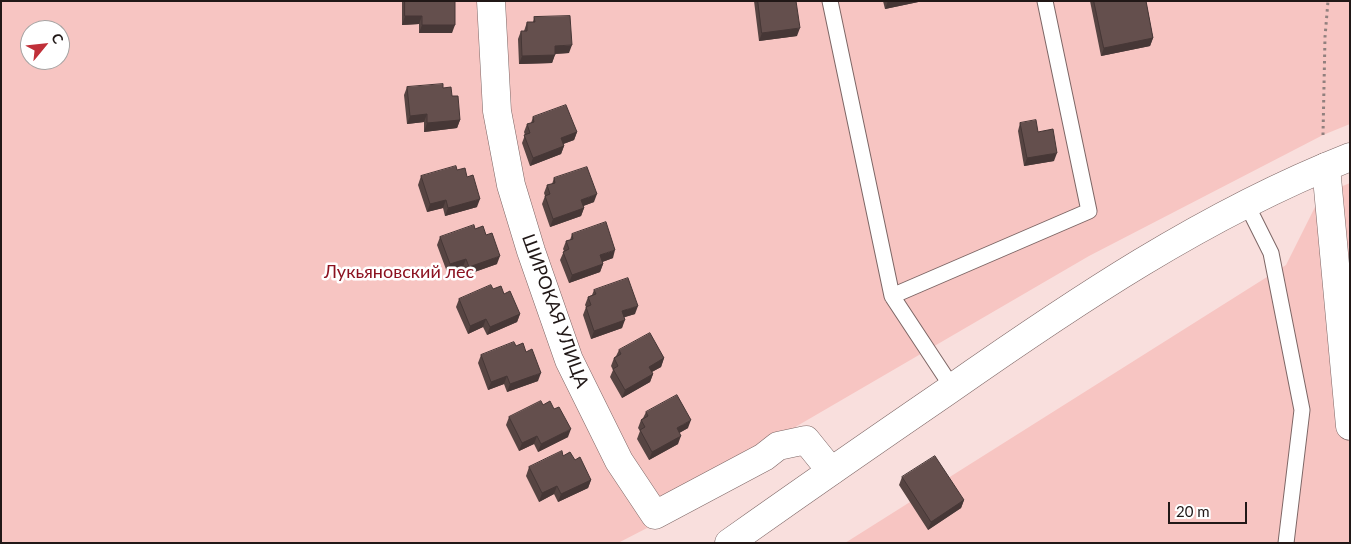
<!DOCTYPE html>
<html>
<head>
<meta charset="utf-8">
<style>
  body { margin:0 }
  #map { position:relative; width:1351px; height:544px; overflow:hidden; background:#f9dfdd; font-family:Lato,sans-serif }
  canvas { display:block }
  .frame { position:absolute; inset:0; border:2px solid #211817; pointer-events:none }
  .north { position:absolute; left:20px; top:20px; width:50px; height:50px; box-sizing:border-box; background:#fff; border:1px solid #a6a3a2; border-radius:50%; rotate:62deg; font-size:14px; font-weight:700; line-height:20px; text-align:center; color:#211817 }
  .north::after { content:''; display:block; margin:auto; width:18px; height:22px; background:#c03039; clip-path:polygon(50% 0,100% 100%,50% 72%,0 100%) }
  .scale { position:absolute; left:1168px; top:502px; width:79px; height:22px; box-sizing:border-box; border:2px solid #211817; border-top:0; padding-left:6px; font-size:15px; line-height:18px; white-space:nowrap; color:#211817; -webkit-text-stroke:4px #fff; paint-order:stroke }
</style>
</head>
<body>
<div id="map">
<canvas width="1351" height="544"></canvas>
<div class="frame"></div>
<div class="north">С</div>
<div class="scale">20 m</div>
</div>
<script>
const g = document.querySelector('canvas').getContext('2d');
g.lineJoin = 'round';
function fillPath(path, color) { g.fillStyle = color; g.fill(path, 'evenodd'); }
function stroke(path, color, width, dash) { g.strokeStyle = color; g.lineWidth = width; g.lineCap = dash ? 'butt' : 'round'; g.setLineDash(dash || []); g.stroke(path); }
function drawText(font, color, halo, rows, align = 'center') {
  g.font = font + ' Lato,sans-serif'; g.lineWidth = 5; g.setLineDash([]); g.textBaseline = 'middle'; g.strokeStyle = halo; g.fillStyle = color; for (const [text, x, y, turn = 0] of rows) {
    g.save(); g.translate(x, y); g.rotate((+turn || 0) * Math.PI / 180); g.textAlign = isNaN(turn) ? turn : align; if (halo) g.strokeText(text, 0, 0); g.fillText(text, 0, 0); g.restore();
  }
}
fillPath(new Path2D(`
  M 1,1 L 1350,1 L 1350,124 L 1323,135 L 1089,256 L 797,426 L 682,510 L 618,543 L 1,543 ZM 30,30 L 60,30 L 60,60 L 30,60 Z
  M 1350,183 L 1350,543 L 845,543 L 1286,265 L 1321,195 Z`), '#f7c5c2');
const service = new Path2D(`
  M 830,1 L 892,296
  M 1247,205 L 1271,253 L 1302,410 L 1286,543
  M 952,387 L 892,296 L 1089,211 L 1045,1`);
const minor = new Path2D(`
  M 491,1 L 497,111 L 511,185 L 531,251 L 569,360 L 619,461 L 655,515 L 764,457 L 778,446 L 806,440 L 831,471
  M 1326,167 L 1350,426`);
const secondary = new Path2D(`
  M 729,543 C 801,492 873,442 946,392 C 1073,303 1205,214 1350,157`);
stroke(service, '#7d6665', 17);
stroke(minor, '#7d6665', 29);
stroke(secondary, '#7d6665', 29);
stroke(new Path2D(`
  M 1323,135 L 1325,37 L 1328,1`), '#91807e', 3, [2.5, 4]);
stroke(service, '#fff', 15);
stroke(minor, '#fff', 28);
stroke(secondary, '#fff', 28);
fillPath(new Path2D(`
  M 402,1 L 455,1 L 452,33 L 419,33 L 419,24 L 402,25 Z
  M 754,1 L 796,1 L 797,36 L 759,41 Z
  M 883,1 L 923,1 L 885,9 Z
  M 1090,1 L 1146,1 L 1153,38 L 1150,46 L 1101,56 Z
  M 534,17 L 569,53 L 555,54 L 552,63 L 519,64 L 518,39 L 521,31 L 524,31 L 527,22 L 533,22 Z
  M 407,87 L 452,96 L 460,120 L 457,128 L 424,132 L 424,122 L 407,124 L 404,95 Z
  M 533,117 L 577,132 L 574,140 L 563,144 L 564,146 L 561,154 L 530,166 L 522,143 L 525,135 L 524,132 L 527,124 L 531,123 Z
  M 1020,123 L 1038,132 L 1054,161 L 1024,166 L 1018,131 Z
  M 457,170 L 477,207 L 445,216 L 443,208 L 427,212 L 418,185 L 421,176 Z
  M 554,178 L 594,202 L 583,206 L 584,208 L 581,216 L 550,227 L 542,204 L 545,196 L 544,193 L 547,185 L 552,184 Z
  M 475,229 L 497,264 L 466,275 L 463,267 L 447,272 L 437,245 L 440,237 Z
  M 572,234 L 613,258 L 602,262 L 603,264 L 600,272 L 569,283 L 560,260 L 564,251 L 563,249 L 566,241 L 570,240 Z
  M 493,289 L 504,294 L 520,314 L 517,322 L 487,335 L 483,327 L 468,334 L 456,307 L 459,299 Z
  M 594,290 L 635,314 L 624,317 L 622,328 L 591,339 L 583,315 L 586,307 L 585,305 L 588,297 L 592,295 Z
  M 516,346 L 538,381 L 507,392 L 504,384 L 488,390 L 478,363 L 481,355 Z
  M 619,350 L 664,358 L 661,367 L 652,372 L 653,374 L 650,382 L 622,398 L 610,377 L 613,370 L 611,366 L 614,358 L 616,356 Z
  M 543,405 L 568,437 L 538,452 L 534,444 L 519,451 L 506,425 L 509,417 Z
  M 646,412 L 688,428 L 679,433 L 678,444 L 649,460 L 637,439 L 640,431 L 638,428 L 641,420 L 643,418 Z
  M 563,456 L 575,460 L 591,480 L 588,488 L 558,502 L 554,494 L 539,502 L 526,476 L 529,467 Z
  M 902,477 L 964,500 L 961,508 L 928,530 L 899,485 Z`), '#564442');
fillPath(new Path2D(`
  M 888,1 L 923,1 L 885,9 Z
  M 405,16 L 422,16 L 419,24 L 402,25 Z
  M 422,25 L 455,25 L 452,33 L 419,33 Z
  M 800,28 L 797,36 L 759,41 L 762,33 Z
  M 1153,38 L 1150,46 L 1101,56 L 1104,48 Z
  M 572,45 L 569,53 L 552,54 L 555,46 Z
  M 555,55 L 552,63 L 519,64 L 522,56 Z
  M 427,114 L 424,122 L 407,124 L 410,116 Z
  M 460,120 L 457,128 L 424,132 L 427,123 Z
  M 577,132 L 574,140 L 558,146 L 561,138 Z
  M 564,146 L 561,154 L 530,166 L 533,158 Z
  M 1057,153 L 1054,161 L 1024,166 L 1027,158 Z
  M 597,194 L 594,202 L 578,208 L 581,200 Z
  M 480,199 L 477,207 L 445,216 L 448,208 Z
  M 446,200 L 443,208 L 427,212 L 430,204 Z
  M 584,208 L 581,216 L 550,227 L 553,219 Z
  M 615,250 L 613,258 L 597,264 L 600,255 Z
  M 500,256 L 497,264 L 466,275 L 469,267 Z
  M 466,259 L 463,267 L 447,272 L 450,264 Z
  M 603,264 L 600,272 L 569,283 L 572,275 Z
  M 638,306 L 635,314 L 619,319 L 622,311 Z
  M 520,314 L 517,322 L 487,335 L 490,327 Z
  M 486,319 L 483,327 L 468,334 L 470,326 Z
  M 625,320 L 622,328 L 591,339 L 594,331 Z
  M 664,358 L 661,367 L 646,375 L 649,367 Z
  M 541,373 L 538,381 L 507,392 L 510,384 Z
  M 653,374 L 650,382 L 622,398 L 625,390 Z
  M 507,376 L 504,384 L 488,390 L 491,382 Z
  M 691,420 L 688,428 L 674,436 L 677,428 Z
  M 571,429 L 568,437 L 538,452 L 541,444 Z
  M 537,436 L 534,444 L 519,451 L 522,443 Z
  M 681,436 L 678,444 L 649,460 L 652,452 Z
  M 591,480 L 588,488 L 558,502 L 561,494 Z
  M 557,486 L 554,494 L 539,502 L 542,493 Z
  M 964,500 L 961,508 L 928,530 L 931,522 Z`), '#463736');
const building = new Path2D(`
  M 405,1 L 455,1 L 455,25 L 422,25 L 422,16 L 405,16 Z
  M 758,1 L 796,1 L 800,28 L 762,33 Z
  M 1094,1 L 1146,1 L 1153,38 L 1104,48 Z
  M 570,16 L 572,45 L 555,46 L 555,55 L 522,56 L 521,31 L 527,31 L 527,22 L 535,22 L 534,17 Z
  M 443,84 L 443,88 L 451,87 L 452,96 L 458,96 L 460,120 L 427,123 L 427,114 L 410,116 L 407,87 Z
  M 566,105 L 577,132 L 561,138 L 564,146 L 533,158 L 524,135 L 530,133 L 527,124 L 534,122 L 533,117 Z
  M 1036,120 L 1038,132 L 1053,129 L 1057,153 L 1027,158 L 1020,123 Z
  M 456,166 L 457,170 L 465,168 L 467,177 L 473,175 L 480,199 L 448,208 L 446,200 L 430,204 L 421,176 Z
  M 587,167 L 597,194 L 581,200 L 584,208 L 553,219 L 545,196 L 550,194 L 547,185 L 555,183 L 554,178 Z
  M 606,222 L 615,250 L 600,255 L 603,264 L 572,275 L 563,252 L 569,249 L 566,241 L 573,239 L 572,234 Z
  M 474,225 L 475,229 L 483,226 L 486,235 L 492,233 L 500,256 L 469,267 L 466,259 L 450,264 L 440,237 Z
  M 628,278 L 638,306 L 622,311 L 625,320 L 594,331 L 586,307 L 591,305 L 588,297 L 596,294 L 594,290 Z
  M 491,285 L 493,289 L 501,286 L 504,294 L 510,291 L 520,314 L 490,327 L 486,319 L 470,326 L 459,299 Z
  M 650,333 L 664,358 L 649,367 L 653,374 L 625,390 L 613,369 L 618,366 L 614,358 L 621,354 L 619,350 Z
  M 514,342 L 516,346 L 523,343 L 526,352 L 532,349 L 541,373 L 510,384 L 507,376 L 491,382 L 481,355 Z
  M 677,395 L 691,420 L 677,428 L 681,436 L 652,452 L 640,430 L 645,427 L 641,420 L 648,416 L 646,412 Z
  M 541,401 L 543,405 L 550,401 L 554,409 L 559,407 L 571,429 L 541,444 L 537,436 L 522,443 L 509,417 Z
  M 562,451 L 563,456 L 570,452 L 575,460 L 580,457 L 591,480 L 561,494 L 557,486 L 542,493 L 529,467 Z
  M 935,456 L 964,500 L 931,522 L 902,477 Z`);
fillPath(building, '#644f4d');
stroke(building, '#463736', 1);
drawText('18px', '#8c1220', '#fff', [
  ["Лукьяновский лес",399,272]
]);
drawText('18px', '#211817', '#fff', [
  ["ШИРОКАЯ УЛИЦА",555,311,70]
]);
</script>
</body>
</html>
